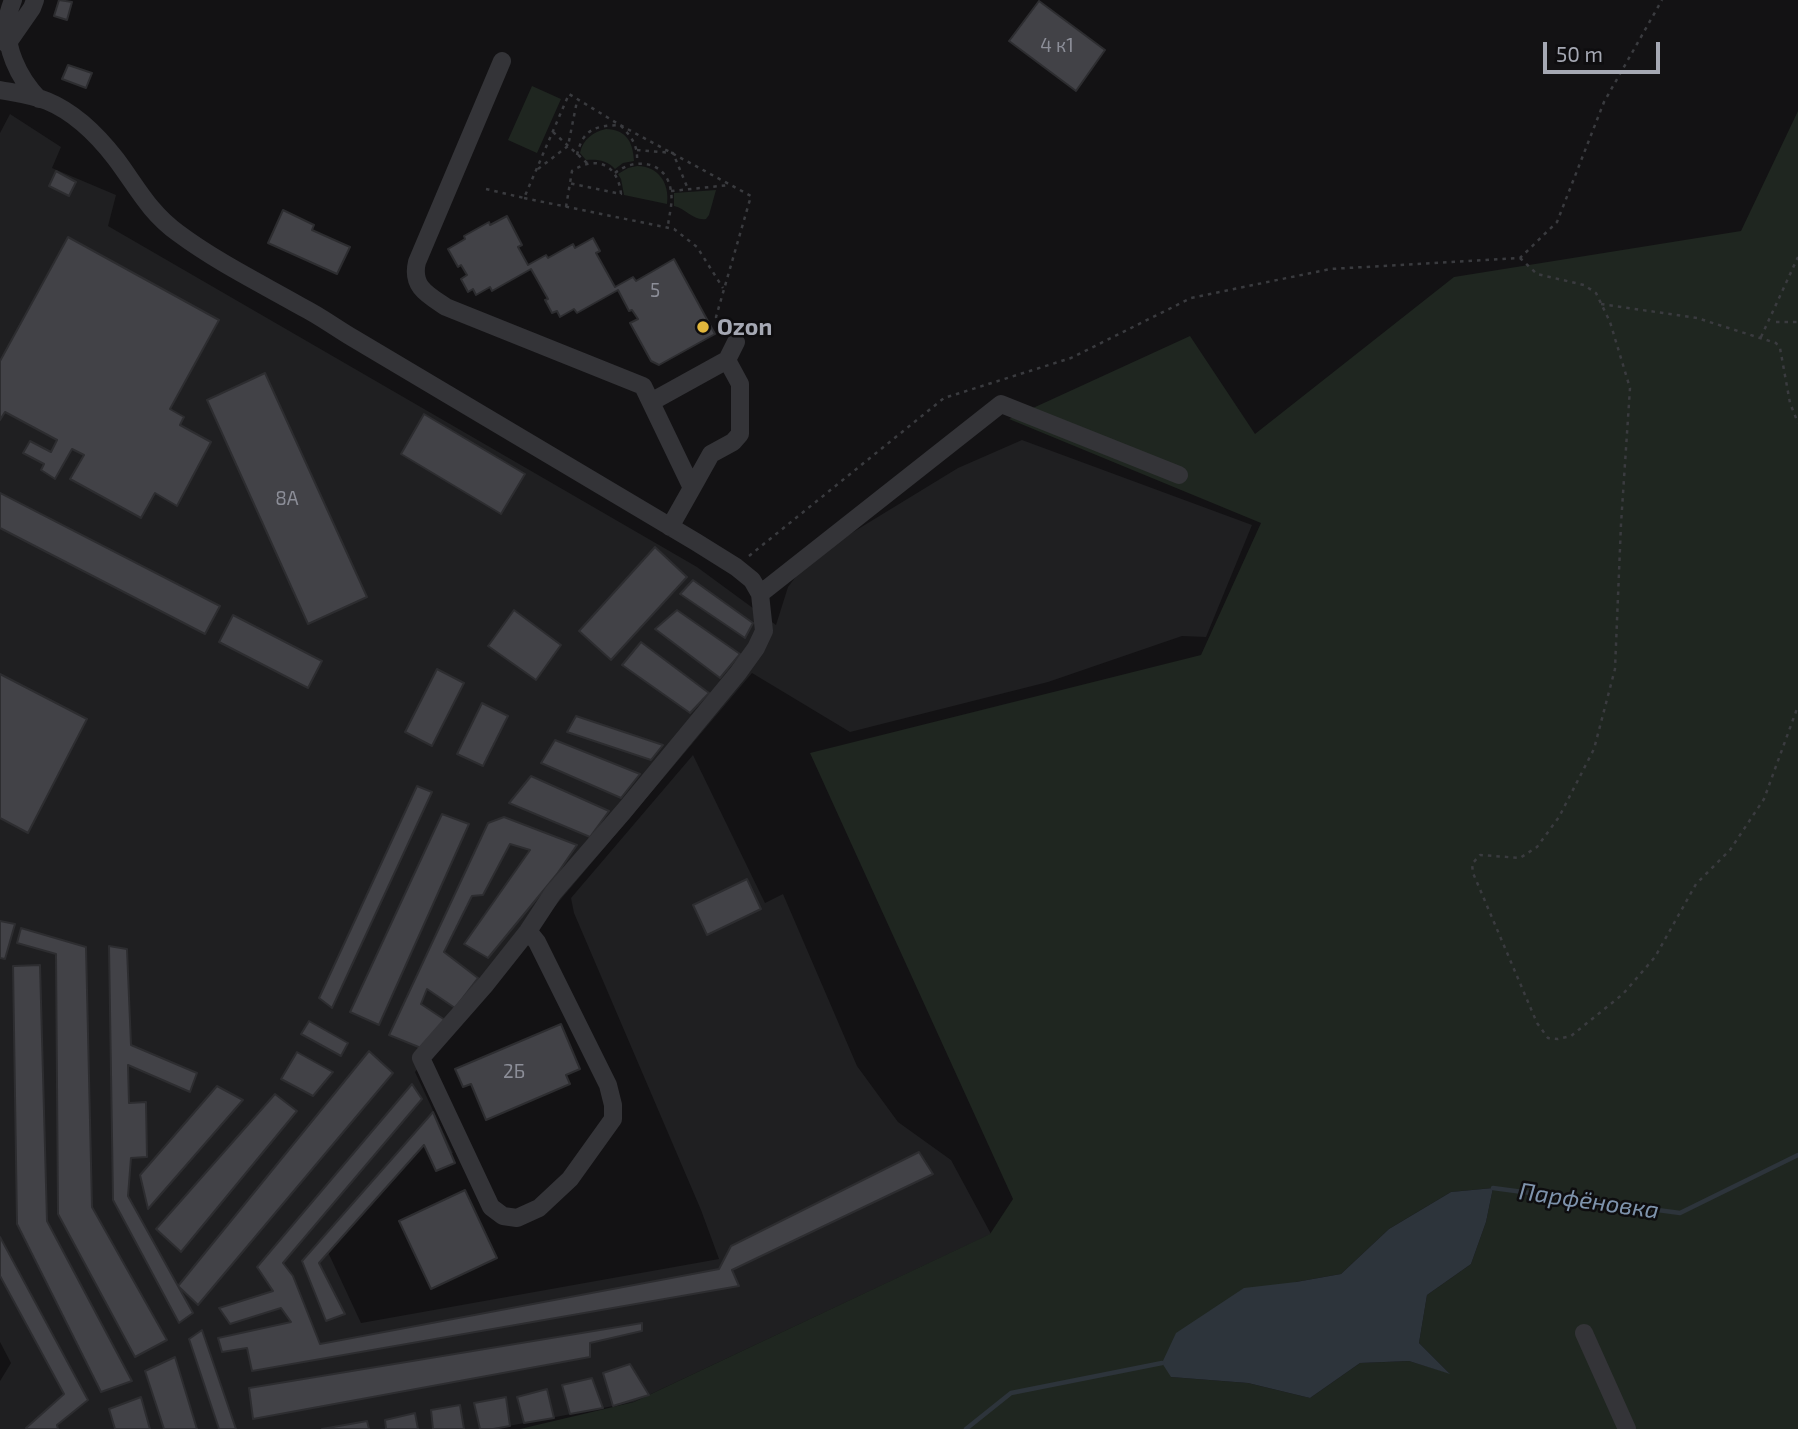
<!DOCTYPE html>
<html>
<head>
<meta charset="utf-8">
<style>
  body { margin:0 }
  #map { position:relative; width:1798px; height:1429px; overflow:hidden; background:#131214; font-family:"Exo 2",sans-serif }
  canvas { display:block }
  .scale { position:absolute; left:1543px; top:42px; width:117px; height:32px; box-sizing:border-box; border:4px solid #a5a8b3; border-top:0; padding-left:9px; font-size:21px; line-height:24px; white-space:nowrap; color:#a5a8b3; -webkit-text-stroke:5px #0e0d0f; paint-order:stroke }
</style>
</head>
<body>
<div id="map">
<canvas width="1798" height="1429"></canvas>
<div class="scale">50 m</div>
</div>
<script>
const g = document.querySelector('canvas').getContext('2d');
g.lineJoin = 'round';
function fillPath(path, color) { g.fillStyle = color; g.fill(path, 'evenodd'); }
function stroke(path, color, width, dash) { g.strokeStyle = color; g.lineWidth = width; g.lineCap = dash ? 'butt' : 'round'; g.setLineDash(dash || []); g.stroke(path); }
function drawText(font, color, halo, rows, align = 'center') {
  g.font = font + ' "Exo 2",sans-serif'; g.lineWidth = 5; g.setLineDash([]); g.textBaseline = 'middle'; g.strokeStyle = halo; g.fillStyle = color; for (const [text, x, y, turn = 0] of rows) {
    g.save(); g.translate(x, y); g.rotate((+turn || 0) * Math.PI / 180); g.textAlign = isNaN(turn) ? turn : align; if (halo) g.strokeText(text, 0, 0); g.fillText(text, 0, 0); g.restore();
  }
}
fillPath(new Path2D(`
  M 10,114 L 61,147 L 52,168 L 116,195 L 108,226 L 697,567 L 776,625 L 788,587 L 809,559 L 958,468 L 1022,440 L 1252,525 L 1206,637 L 1182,636 L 1048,682 L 850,732 L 752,673 L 415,1072 L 453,1153 L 439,1159 L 429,1133 L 327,1250 L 361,1323 L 719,1259 L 701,1210 L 574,913 L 571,898 L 693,755 L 765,903 L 783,894 L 857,1066 L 898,1122 L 951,1160 L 991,1234 L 634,1402 L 493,1429 L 0,1429 L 0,1381 L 11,1363 L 0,1342 L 0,133 Z`), '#1f1f21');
fillPath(new Path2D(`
  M 532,86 L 561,99 L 537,153 L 508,140 Z
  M 1798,111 L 1798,1429 L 520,1429 L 634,1402 L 990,1234 L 1013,1199 L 810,753 L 1201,655 L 1261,523 L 1009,419 L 1190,336 L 1255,434 L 1454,277 L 1741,231 ZM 1493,1188 L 1486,1222 L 1471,1264 L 1427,1295 L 1419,1343 L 1449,1373 L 1409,1361 L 1360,1363 L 1310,1398 L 1248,1383 L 1171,1377 L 1296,1282 L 1341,1274 L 1389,1229 L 1451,1192 Z
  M 606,129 C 626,130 633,141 634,161 L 623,163 L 615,169 C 607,160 597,159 586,160 L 580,153 C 583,139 593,132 606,129 Z
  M 637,166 C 658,166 670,183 667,204 L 624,195 L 621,179 L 618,174 L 628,168 Z
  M 716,190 L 709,215 L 706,219 C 693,221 687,209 674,206 L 674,193 Z`), '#1f2620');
fillPath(new Path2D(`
  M 1493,1188 L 1486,1222 L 1471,1264 L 1427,1295 L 1419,1343 L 1450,1374 L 1409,1361 L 1360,1363 L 1310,1398 L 1248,1383 L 1171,1377 L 1162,1363 L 1176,1333 L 1244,1288 L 1296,1282 L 1341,1274 L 1389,1229 L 1451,1192 Z`), '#2d343b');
stroke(new Path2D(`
  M 1493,1188 L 1680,1213 L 1798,1155
  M 966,1429 L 1011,1393 L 1162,1363`), '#2d343b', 4.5);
const building = new Path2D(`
  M 59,0 L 72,2 L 67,20 L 54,16 Z
  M 1039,1 L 1105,50 L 1076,91 L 1009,41 Z
  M 68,65 L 92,73 L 86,88 L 62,79 Z
  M 56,171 L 76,182 L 69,196 L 49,186 Z
  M 283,210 L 314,225 L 312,230 L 350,247 L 337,274 L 268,243 Z
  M 507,216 L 522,245 L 518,247 L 528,265 L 546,255 L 548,258 L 573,244 L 575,248 L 593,238 L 600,251 L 596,253 L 615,287 L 633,277 L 636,281 L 674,259 L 715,334 L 659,365 L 651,361 L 630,323 L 638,319 L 632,310 L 629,311 L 618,290 L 577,313 L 574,309 L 560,317 L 557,311 L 552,313 L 545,300 L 548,299 L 531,269 L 492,291 L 490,287 L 476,295 L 473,289 L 468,292 L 461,279 L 467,275 L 461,265 L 458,267 L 448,249 L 465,239 L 464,236 L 489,222 L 490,225 Z
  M 68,237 L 219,320 L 170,409 L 184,417 L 180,425 L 211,442 L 177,506 L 155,493 L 141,518 L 70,479 L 84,455 L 72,449 L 55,479 L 41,470 L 44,464 L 23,453 L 30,441 L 51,452 L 57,440 L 5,412 L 0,420 L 0,361 Z
  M 265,373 L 367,597 L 308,624 L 207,400 Z
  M 424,414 L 525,474 L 501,514 L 401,454 Z
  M 0,493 L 220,606 L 205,634 L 0,528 Z
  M 655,547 L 687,577 L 611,660 L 579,631 Z
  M 693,580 L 753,623 L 745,638 L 680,594 Z
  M 514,610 L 561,645 L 536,680 L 488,646 Z
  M 677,610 L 740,654 L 720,678 L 655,629 Z
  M 233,615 L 322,661 L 308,688 L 219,642 Z
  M 641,642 L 709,693 L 690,713 L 622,665 Z
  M 437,669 L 464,683 L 432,746 L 405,732 Z
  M 0,674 L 87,719 L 28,833 L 0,818 Z
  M 482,703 L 508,716 L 483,766 L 457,754 Z
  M 576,716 L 663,745 L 651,760 L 567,732 Z
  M 555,740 L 640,774 L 621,798 L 541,763 Z
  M 531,776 L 609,811 L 590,837 L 509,803 Z
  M 417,786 L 432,792 L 332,1008 L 319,998 Z
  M 442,814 L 469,824 L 379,1025 L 350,1012 Z
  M 504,817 L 577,845 L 557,874 L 488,958 L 464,944 L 530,850 L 510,844 L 483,895 L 472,896 L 444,952 L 478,978 L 455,1008 L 427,989 L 421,1004 L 445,1020 L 421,1048 L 389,1035 L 488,823 Z
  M 747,879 L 761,909 L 707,935 L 693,905 Z
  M 0,921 L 15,924 L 5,959 L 0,958 Z
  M 21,928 L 86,947 L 92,1207 L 167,1340 L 135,1357 L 58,1214 L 56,954 L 17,943 Z
  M 109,946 L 127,949 L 131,1045 L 197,1073 L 190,1092 L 128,1065 L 129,1103 L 146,1102 L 147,1157 L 131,1158 L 128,1196 L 193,1313 L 179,1323 L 113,1200 Z
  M 40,965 L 47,1221 L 132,1381 L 101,1392 L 17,1224 L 13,966 Z
  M 309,1021 L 348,1043 L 341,1056 L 301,1034 Z
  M 561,1024 L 580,1069 L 566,1075 L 570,1084 L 486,1120 L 471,1084 L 463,1087 L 455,1069 Z
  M 369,1051 L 393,1073 L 198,1305 L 178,1286 Z
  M 297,1052 L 333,1072 L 313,1096 L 281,1079 Z
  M 412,1084 L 422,1099 L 283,1263 L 293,1276 L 320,1344 L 719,1269 L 731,1246 L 919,1152 L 933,1174 L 732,1270 L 739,1286 L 252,1371 L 247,1348 L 222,1352 L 218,1338 L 291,1322 L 281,1308 L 230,1324 L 219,1308 L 273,1291 L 257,1267 Z
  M 217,1086 L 243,1100 L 148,1209 L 140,1175 Z
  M 275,1094 L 297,1111 L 181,1252 L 156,1229 Z
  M 433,1112 L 455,1163 L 436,1171 L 424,1145 L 319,1263 L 345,1314 L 326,1321 L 302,1261 Z
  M 465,1190 L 497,1258 L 431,1289 L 399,1221 Z
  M 0,1237 L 88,1400 L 57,1425 L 58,1429 L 27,1429 L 26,1428 L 64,1394 L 0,1276 Z
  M 642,1323 L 642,1331 L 590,1343 L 590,1357 L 253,1419 L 249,1388 Z
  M 202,1330 L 236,1429 L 219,1429 L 189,1339 Z
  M 175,1357 L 197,1429 L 164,1429 L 145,1371 Z
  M 630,1364 L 649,1395 L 613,1406 L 603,1373 Z
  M 592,1378 L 603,1408 L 570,1414 L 562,1385 Z
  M 547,1389 L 554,1418 L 524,1423 L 517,1397 Z
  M 141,1397 L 150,1429 L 115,1429 L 109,1409 Z
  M 506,1397 L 510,1426 L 493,1429 L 480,1429 L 474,1403 Z
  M 460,1405 L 464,1429 L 433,1429 L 431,1410 Z
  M 415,1413 L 418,1429 L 386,1429 L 385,1420 Z
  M 367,1421 L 369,1429 L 322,1429 Z`);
fillPath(building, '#424247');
stroke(building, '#2d2d30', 2);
stroke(new Path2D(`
  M 553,132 L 587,163
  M 637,150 L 673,153 L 688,189
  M 577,155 C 583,128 596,126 620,125 C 631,136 638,145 637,161
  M 538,169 L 568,146 L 577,101
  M 615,173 C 636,156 668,162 671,192 C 673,203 669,215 668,226
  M 486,189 L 524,198 L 569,94 L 620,125 L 751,196 L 716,317 L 720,333
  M 671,191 L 730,185
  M 524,198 L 674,229 L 697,247 L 723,288
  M 566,207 L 572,171 C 596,155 618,164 621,194 L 569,183
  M 1520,258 L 1537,274 L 1584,285 L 1596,293 L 1610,322 L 1630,388 L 1621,524 L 1615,669 L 1594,749 L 1559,817 L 1537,847 L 1520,858 L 1480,855 L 1472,864 L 1473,873 L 1537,1023 L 1548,1038 L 1558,1039 L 1571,1036 L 1623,994 L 1655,957 L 1696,884 L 1730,850 L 1764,799 L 1798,706
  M 1601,304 L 1697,318 L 1776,343 L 1780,348 L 1790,403 L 1798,423
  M 1776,322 L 1798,322
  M 1761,337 L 1798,257
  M 749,556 L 944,398 L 1071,358 L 1191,298 L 1330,269 L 1520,258 L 1557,222 L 1604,102 L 1662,0`), '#3a3b3f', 2.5, [3.5, 5]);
stroke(new Path2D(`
  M 13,0 C 11,5 9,11 8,16 C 3,46 19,79 39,99
  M 7,44 L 32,8 L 35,0
  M 502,61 L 417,262 C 411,287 428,295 446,307 L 643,386 L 692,488 L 670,527
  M 0,90 C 16,93 32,95 47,101 C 74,112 99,137 116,159 C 137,187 149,212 178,233 C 217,262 260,283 302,307 C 320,316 336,328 353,338 L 696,542 L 736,567 L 752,580 L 760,594 L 764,631 L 756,648 L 738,673 L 624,811 L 553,893 L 528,931 L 486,984 L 421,1058 L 491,1207 L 503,1216 L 517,1218 L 539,1208 L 570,1179 L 613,1119 L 613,1105 L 608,1085 L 537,942 L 528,931
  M 727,360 L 736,342
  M 651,402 L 727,360 L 740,384 L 740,434 L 733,442 L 711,454 L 692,488
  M 760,594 L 1001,404 L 1179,475
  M 1584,1333 L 1627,1429`), '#343438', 18);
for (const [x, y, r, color] of [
  [703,327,7,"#e2b73c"]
]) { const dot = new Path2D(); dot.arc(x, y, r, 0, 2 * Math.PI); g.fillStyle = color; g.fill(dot); stroke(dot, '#0e0d0f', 2.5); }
drawText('19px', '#8c8e98', null, [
  ["4 к1",1057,46],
  ["5",655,291],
  ["8А",287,499],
  ["2Б",514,1072]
]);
drawText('bold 23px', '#a5a8b3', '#0e0d0f', [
  ["Ozon",717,327]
], 'left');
drawText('italic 24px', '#7e93ac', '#0e0d0f', [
  ["Парфёновка",1589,1201,8]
]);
</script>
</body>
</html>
